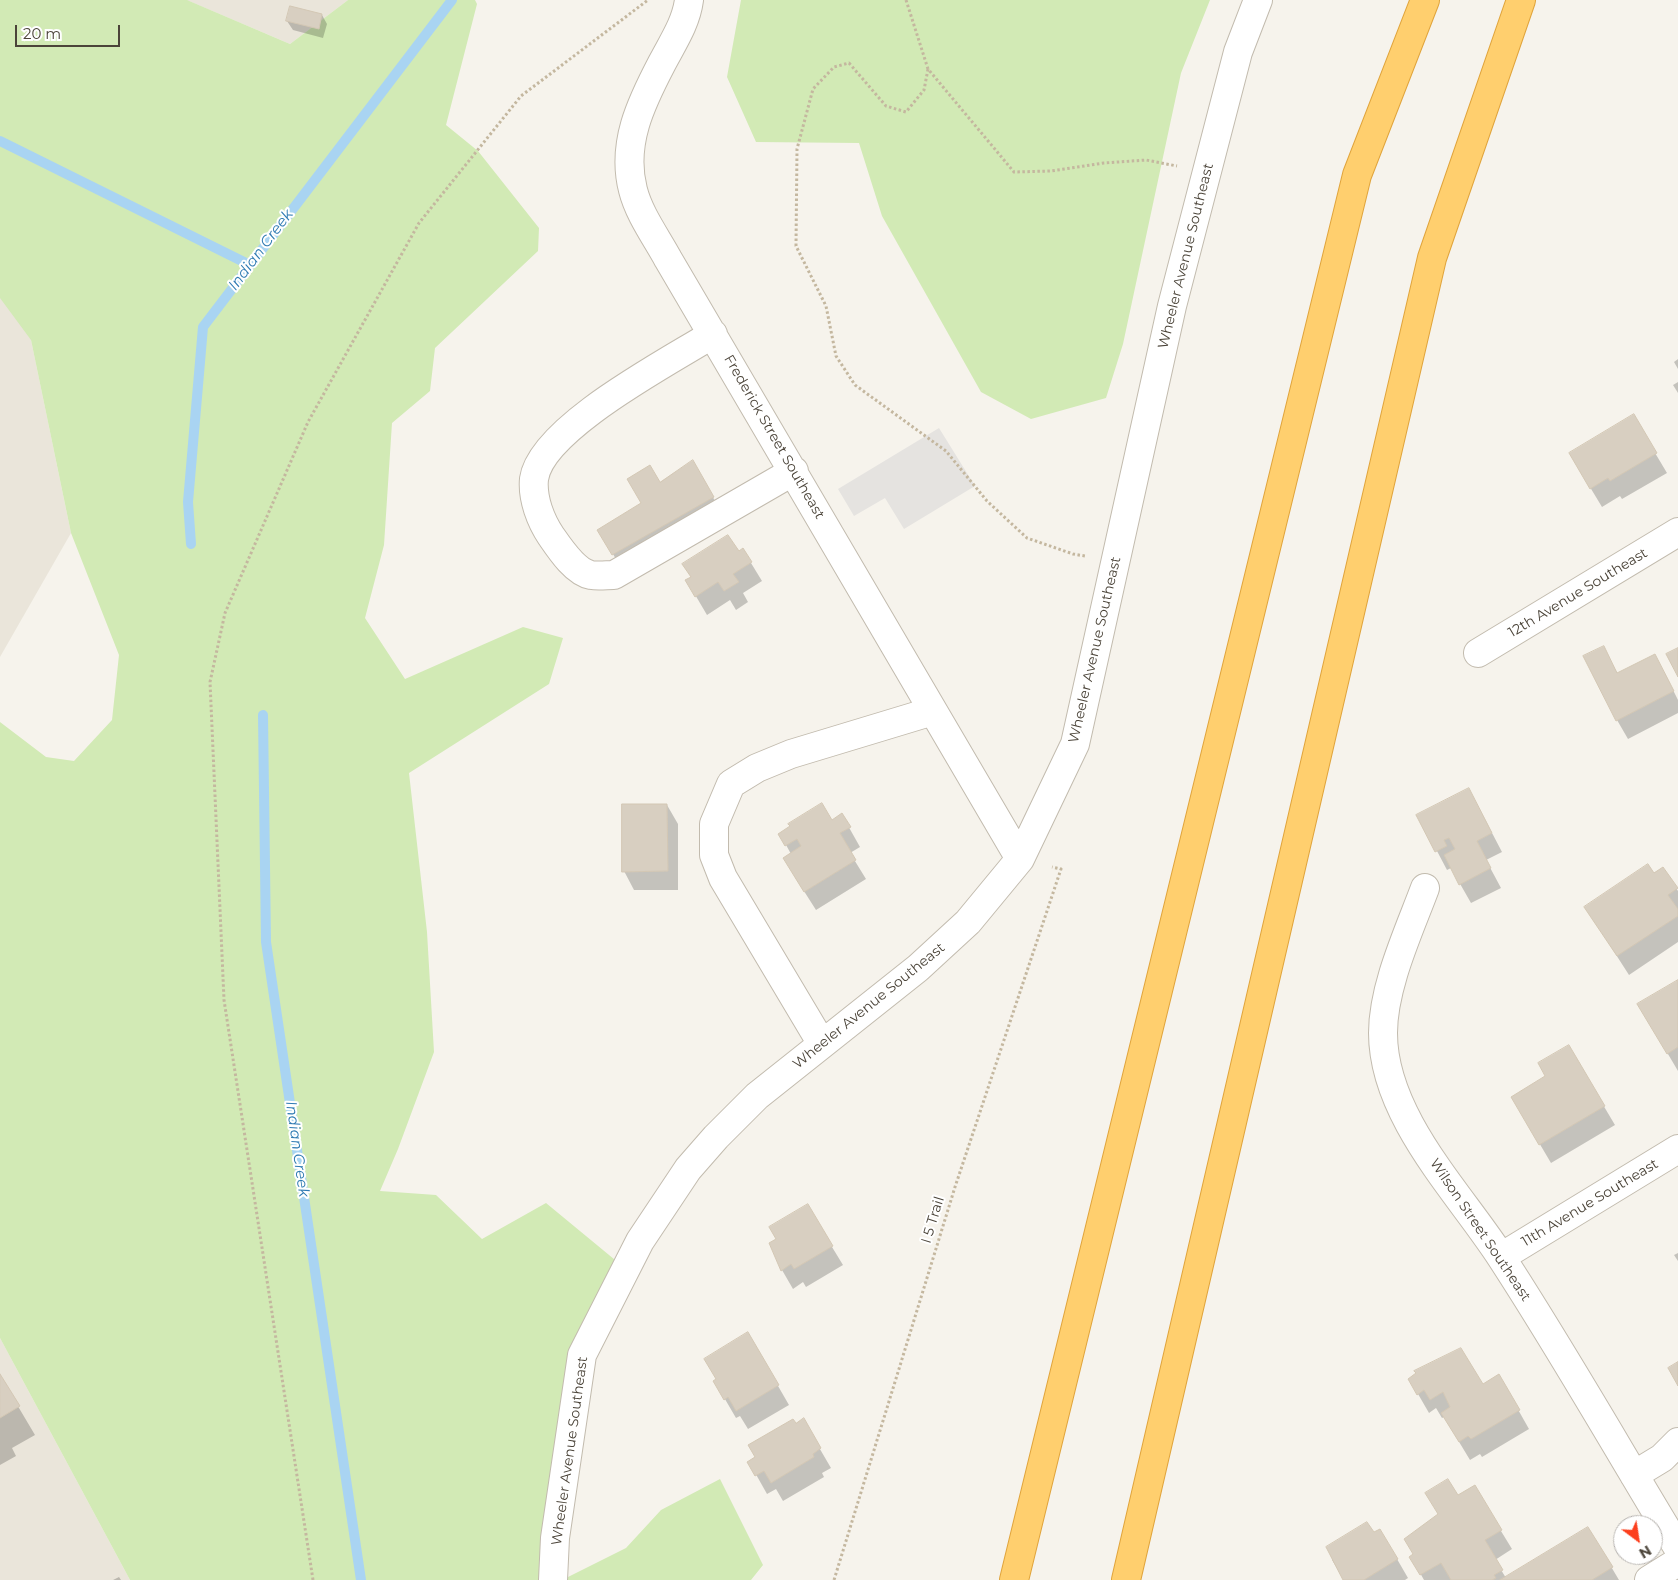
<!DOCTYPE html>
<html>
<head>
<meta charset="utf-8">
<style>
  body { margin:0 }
  #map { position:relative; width:1678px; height:1580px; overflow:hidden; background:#f6f3ec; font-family:Montserrat,sans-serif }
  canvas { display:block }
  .north { position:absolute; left:1613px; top:1515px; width:50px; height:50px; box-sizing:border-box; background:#fff; border:1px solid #b7b4b0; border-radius:50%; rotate:149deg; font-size:14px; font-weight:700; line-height:20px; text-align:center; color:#4b4439 }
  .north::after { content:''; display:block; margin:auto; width:18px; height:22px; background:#fc3f1d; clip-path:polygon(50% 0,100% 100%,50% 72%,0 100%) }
  .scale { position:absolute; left:15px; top:25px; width:105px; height:22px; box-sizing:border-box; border:2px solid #4b4439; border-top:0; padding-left:6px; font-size:15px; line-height:18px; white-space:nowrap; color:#4b4439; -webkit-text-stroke:4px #fff; paint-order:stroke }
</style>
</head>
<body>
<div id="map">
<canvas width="1678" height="1580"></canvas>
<div class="north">N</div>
<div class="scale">20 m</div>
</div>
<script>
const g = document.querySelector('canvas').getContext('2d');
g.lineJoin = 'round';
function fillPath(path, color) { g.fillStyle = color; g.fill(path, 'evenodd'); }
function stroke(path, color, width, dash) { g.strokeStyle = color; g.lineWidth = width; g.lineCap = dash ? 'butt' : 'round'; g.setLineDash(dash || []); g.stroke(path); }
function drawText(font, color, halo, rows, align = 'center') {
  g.font = font + ' Montserrat,sans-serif'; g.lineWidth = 4; g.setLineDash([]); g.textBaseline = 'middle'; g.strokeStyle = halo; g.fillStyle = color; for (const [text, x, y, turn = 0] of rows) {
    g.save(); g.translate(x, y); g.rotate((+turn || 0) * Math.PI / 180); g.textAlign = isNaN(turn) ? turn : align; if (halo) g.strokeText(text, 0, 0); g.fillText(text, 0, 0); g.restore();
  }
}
fillPath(new Path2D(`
  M 0,0 L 348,0 L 290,44 L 189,1 L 31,340 L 71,533 L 0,657 Z
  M 0,1338 L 130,1580 L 0,1580 Z`), '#eae5da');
fillPath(new Path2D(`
  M 0,0 L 187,0 L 290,44 L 348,0 L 475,0 L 477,4 L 446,125 L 478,151 L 539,228 L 538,251 L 435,348 L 430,391 L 392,423 L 384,545 L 365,618 L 405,679 L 523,627 L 563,638 L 549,684 L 409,773 L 427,932 L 434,1052 L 398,1149 L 380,1191 L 436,1195 L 482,1239 L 546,1203 L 626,1269 L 582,1355 L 553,1580 L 130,1580 L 0,1338 L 0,722 L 46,757 L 74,761 L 112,720 L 119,655 L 71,533 L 31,340 L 0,298 Z
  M 741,0 L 1210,0 L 1181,73 L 1123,344 L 1106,398 L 1031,419 L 981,392 L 882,216 L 859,143 L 756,142 L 727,77 Z
  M 720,1479 L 763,1565 L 751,1580 L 562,1580 L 626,1548 L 661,1510 Z`), '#d2eab5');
fillPath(new Path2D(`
  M 939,428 L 975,486 L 904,529 L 885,498 L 854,516 L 838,489 Z`), '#e5e3e0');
fillPath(new Path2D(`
  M 322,15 L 327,24 L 323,38 L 293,30 L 287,21 Z
  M 1678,359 L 1678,369 L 1674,362 Z
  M 1678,382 L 1678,393 L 1673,385 Z
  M 1633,416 L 1667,473 L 1622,499 L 1620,496 L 1602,507 L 1570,454 Z
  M 692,462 L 724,516 L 624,573 L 599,530 L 643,504 L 660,484 Z
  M 738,553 L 751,563 L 762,581 L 743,593 L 748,602 L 736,610 L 730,600 L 707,615 L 687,581 Z
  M 1603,648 L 1618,674 L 1665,674 L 1678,700 L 1678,713 L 1628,739 L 1617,720 Z
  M 667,805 L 678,824 L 678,890 L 634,890 L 624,871 Z
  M 1479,808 L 1502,852 L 1486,860 L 1501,888 L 1471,903 L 1451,868 L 1447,870 L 1418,815 Z
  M 842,815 L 860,847 L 850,853 L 866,879 L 816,910 L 795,877 L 791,854 L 780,834 L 832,821 Z
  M 1663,868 L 1678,891 L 1678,942 L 1629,975 L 1586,908 Z
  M 1678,982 L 1678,1071 L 1639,1005 Z
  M 1568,1046 L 1615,1125 L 1551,1163 L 1512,1097 L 1546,1077 Z
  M 807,1206 L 843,1265 L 806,1287 L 803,1282 L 793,1289 L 782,1270 L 778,1239 Z
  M 1678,1253 L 1678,1261 L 1674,1255 Z
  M 748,1334 L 789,1405 L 748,1429 L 740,1416 L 736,1418 L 715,1382 Z
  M 1461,1350 L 1483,1385 L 1499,1376 L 1529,1429 L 1482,1457 L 1480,1454 L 1470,1460 L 1444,1417 L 1442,1418 L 1436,1408 L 1429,1413 L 1418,1394 Z
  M 0,1376 L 35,1435 L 12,1448 L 16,1456 L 0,1465 Z
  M 803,1420 L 831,1468 L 822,1473 L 824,1477 L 783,1501 L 776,1489 L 767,1494 L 749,1462 Z
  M 1474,1487 L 1512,1549 L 1495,1560 L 1506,1578 L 1588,1528 L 1619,1580 L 1424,1580 L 1411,1557 L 1415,1555 L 1439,1514 L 1458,1496 Z
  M 1373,1534 L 1397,1559 L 1408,1578 L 1405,1580 L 1344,1580 L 1332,1560 Z
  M 119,1577 L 121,1580 L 113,1580 Z`), '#0003');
stroke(new Path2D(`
  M 0,141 L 250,265
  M 191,544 L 188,502 L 203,327 L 452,0
  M 263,715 L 266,942 L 361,1580`), '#a9d4f2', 10);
const building = new Path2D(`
  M 290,6 L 322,14 L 319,29 L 286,21 Z
  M 1634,414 L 1657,453 L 1610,481 L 1608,478 L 1590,489 L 1569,453 Z
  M 693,460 L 714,497 L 612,555 L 597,530 L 641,503 L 627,479 L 650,465 L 660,482 Z
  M 728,535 L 739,551 L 743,548 L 752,562 L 733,574 L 739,582 L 724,591 L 718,582 L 695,597 L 685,580 L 691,577 L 682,564 Z
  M 1604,646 L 1617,673 L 1655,654 L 1674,691 L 1616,721 L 1583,656 Z
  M 1678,648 L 1678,677 L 1666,654 Z
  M 1469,788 L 1492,833 L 1477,841 L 1491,868 L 1459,885 L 1444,855 L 1455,849 L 1449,838 L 1444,840 L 1447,846 L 1435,852 L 1416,815 Z
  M 822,803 L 832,820 L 842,813 L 851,827 L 840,833 L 856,860 L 804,892 L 783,858 L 801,846 L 797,839 L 785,846 L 778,834 L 790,826 L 788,824 Z
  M 622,804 L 667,804 L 668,871 L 622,872 Z
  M 1648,864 L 1654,873 L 1663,867 L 1678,888 L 1668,895 L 1678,909 L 1678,916 L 1617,956 L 1584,907 Z
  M 1678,980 L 1678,1047 L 1667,1054 L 1637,1004 Z
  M 1569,1045 L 1605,1106 L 1539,1145 L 1511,1097 L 1545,1076 L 1538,1063 Z
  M 808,1204 L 833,1246 L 794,1269 L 791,1264 L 781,1271 L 769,1243 L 776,1239 L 769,1227 Z
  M 748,1332 L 779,1385 L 736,1411 L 728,1397 L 724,1400 L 713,1381 L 716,1379 L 704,1359 Z
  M 1461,1348 L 1483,1384 L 1499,1374 L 1520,1410 L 1471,1439 L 1468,1436 L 1459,1442 L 1441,1413 L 1450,1407 L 1443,1392 L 1430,1400 L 1424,1390 L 1417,1395 L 1408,1379 L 1416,1373 L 1414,1371 Z
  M 1678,1362 L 1678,1386 L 1668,1368 Z
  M 0,1374 L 20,1406 L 0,1418 Z
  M 804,1418 L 821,1448 L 813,1454 L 814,1457 L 771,1483 L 764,1471 L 755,1476 L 747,1462 L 755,1457 L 748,1445 L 793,1419 L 796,1423 Z
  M 1448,1479 L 1458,1495 L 1475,1485 L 1502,1530 L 1485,1540 L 1503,1570 L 1494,1575 L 1496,1578 L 1492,1580 L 1451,1580 L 1441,1563 L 1420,1575 L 1409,1557 L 1413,1554 L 1404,1539 L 1438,1514 L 1425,1493 Z
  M 1367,1522 L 1374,1532 L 1380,1529 L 1398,1559 L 1364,1580 L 1343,1580 L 1326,1547 Z
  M 1588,1527 L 1613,1567 L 1592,1580 L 1500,1580 Z`);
fillPath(building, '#d8cfc1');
stroke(building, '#d3c7b4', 1);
const minor = new Path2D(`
  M 689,0 C 686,23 673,42 662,63 C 641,103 621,144 633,190 C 639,214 656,237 668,259 L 1020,859
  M 713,334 C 670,361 541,428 534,479 C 532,499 541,521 551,536 C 560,549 575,572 591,575 C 598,576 607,575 614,575 L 794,471
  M 1478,653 L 1678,532
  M 1425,888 C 1409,931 1383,986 1383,1033 C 1383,1116 1458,1191 1501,1257 C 1563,1352 1619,1451 1678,1548
  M 822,1044 L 723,878 L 714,855 L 714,824 L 731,784 L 757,768 L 791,754 L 933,711
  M 1501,1257 L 1678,1149
  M 1634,1475 L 1662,1458 L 1678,1442
  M 553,1580 L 555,1538 L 582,1355 L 640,1241 L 688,1169 L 716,1137 L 757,1096 L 918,968 L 968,922 L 1020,859 L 1075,744 L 1172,306 L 1238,52 L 1258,0
  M 1649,1580 L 1678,1562`);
const highway = new Path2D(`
  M 1014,1580 L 1357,175 L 1425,0
  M 1126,1580 L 1432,258 L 1521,0`);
stroke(minor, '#c2bbae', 30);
stroke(highway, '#e0a43c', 30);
stroke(new Path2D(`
  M 906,0 L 928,69 L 1014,172 L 1051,171 L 1104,163 L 1146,160 L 1177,166
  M 928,69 L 924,90 L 906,112 L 886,106 L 849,63 L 834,67 L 813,89 L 797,149 L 796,246 L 826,306 L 836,356 L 855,385 L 946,451 L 987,501 L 1027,538 L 1073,554 L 1085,556
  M 313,1580 L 224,1000 L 210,682 L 225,613 L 308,422 L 419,223 L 521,96 L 648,0
  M 834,1580 L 955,1187 L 1061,869 L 1052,867`), '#c4b79f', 3, [2.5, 2.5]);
stroke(minor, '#fff', 28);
stroke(highway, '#ffcf6e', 28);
drawText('14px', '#4b4439', '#fff', [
  ["Wheeler Avenue Southeast",1186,256,-76],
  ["Frederick Street Southeast",774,437,60],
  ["12th Avenue Southeast",1578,593,-31],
  ["Wheeler Avenue Southeast",1095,650,-77],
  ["Wheeler Avenue Southeast",869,1006,-39],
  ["11th Avenue Southeast",1590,1203,-31],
  ["I 5 Trail",933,1220,-73],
  ["Wilson Street Southeast",1480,1230,56],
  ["Wheeler Avenue Southeast",570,1451,-82]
]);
drawText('italic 15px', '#2e7ab2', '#fff', [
  ["Indian Creek",261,250,-53],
  ["Indian Creek",297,1149,82]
]);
</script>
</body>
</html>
